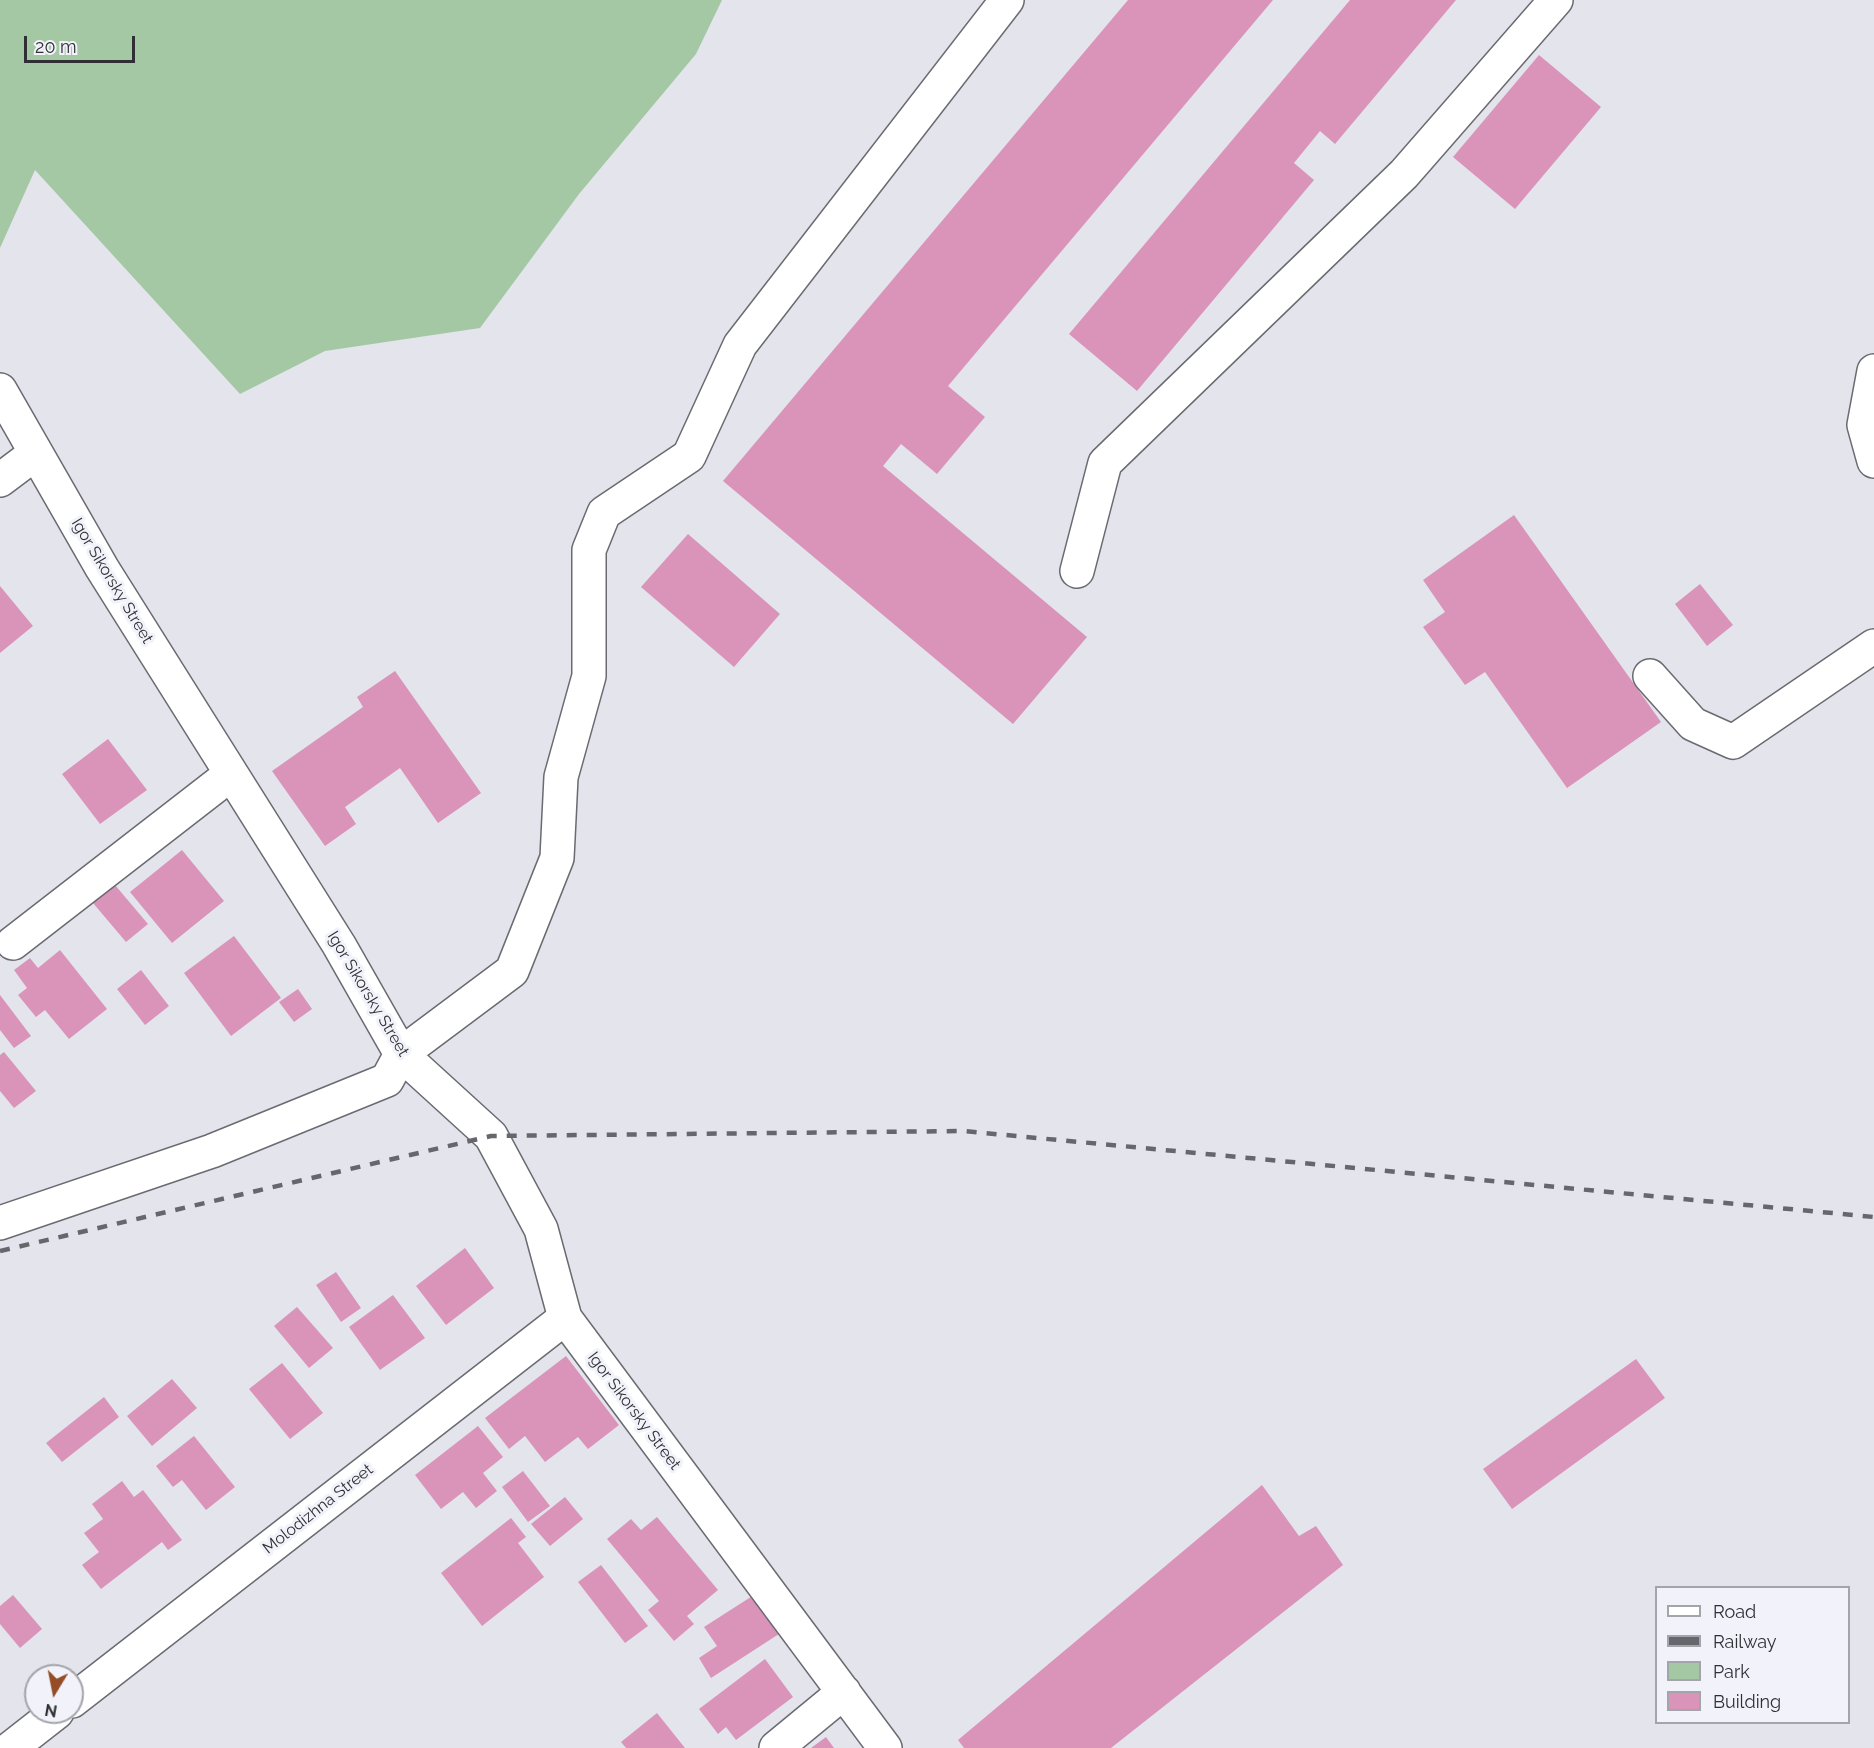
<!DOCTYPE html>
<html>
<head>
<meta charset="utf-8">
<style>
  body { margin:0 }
  #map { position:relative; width:1874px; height:1748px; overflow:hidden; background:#e3e4ec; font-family:Raleway,sans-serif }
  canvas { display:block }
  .legend { position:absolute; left:1655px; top:1586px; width:195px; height:138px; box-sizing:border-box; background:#f1f2fa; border:2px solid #a4a4ab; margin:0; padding:8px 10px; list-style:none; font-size:18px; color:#303034 }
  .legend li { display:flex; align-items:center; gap:12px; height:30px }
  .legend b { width:30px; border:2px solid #a4a4ab }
  .north { position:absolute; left:24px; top:1664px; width:60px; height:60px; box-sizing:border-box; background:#f1f2fa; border:2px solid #a4a4ab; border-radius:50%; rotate:190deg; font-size:16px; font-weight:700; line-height:24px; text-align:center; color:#303034 }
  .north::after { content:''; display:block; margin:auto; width:21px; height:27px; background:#944d27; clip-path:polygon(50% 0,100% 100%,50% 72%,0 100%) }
  .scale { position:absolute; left:24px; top:36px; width:111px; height:27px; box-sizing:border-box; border:3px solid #303034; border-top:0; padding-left:8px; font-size:18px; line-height:21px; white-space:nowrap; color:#303034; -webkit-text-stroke:4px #f1f2fa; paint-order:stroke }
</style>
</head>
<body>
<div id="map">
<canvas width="1874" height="1748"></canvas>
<ul class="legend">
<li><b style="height:8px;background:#fff"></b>Road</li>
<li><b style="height:8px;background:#66666c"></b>Railway</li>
<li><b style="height:16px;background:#a4c8a4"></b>Park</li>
<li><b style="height:16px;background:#da94ba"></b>Building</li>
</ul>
<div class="north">N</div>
<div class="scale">20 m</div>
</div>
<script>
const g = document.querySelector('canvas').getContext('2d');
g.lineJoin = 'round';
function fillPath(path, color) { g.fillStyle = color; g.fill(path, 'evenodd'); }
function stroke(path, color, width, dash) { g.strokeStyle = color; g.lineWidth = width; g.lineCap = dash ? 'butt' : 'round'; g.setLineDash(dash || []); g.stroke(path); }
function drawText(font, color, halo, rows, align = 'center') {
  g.font = font + ' Raleway,sans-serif'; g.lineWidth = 6; g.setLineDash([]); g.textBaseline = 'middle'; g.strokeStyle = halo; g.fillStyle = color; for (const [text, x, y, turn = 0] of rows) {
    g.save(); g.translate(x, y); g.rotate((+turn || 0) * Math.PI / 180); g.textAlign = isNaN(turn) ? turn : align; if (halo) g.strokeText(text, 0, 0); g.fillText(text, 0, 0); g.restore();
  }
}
fillPath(new Path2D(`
  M 0,0 L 722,0 L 696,54 L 579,194 L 480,328 L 325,351 L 240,394 L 35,170 L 0,248 Z`), '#a4c8a4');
fillPath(new Path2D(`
  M 1128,0 L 1273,0 L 948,386 L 985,417 L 937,474 L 901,444 L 883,466 L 1087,637 L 1013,724 L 723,481 Z
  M 1350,0 L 1456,0 L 1335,144 L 1320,131 L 1294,163 L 1314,180 L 1137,391 L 1069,334 Z
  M 1539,55 L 1601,107 L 1515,209 L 1453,157 Z
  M 1514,515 L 1661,722 L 1567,788 L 1485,672 L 1465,685 L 1423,627 L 1445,612 L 1423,580 Z
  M 688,534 L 780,614 L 734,667 L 641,587 Z
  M 1700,584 L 1733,625 L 1707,646 L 1675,604 Z
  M 0,586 L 33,626 L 0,653 Z
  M 395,671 L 481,793 L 438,823 L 400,768 L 345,807 L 356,824 L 325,846 L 272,771 L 363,707 L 357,697 Z
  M 108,739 L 147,790 L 100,824 L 62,774 Z
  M 182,850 L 224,901 L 172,943 L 130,892 Z
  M 115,885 L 148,924 L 126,942 L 93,903 Z
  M 234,936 L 281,998 L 231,1036 L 184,973 Z
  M 60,950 L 107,1009 L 69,1039 L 45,1010 L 36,1017 L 18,995 L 27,988 L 14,970 L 30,958 L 38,968 Z
  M 141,970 L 169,1006 L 145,1025 L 117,989 Z
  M 298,989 L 312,1009 L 294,1022 L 279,1002 Z
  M 0,995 L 31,1036 L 14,1048 L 0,1030 Z
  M 4,1052 L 36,1091 L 14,1108 L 0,1091 L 0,1055 Z
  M 465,1248 L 494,1288 L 446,1325 L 416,1286 Z
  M 336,1272 L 361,1308 L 341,1322 L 316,1285 Z
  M 393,1295 L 425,1338 L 380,1370 L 349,1327 Z
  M 297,1307 L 333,1348 L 309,1368 L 274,1326 Z
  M 566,1356 L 619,1425 L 588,1449 L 578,1437 L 545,1462 L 525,1436 L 509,1449 L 485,1418 Z
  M 1636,1359 L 1665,1398 L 1512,1509 L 1483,1469 Z
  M 282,1363 L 323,1413 L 290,1439 L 249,1389 Z
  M 172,1379 L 197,1408 L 152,1446 L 127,1416 Z
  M 104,1397 L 119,1417 L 62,1462 L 46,1443 Z
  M 478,1426 L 503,1457 L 483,1473 L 497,1491 L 476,1508 L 463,1492 L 441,1509 L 415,1475 Z
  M 194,1436 L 235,1487 L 206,1510 L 182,1480 L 173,1487 L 156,1466 Z
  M 523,1471 L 550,1506 L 528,1522 L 502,1487 Z
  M 122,1481 L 134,1497 L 143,1490 L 182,1540 L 168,1550 L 162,1542 L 101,1589 L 82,1565 L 99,1552 L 84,1533 L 103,1519 L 92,1504 Z
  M 1262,1485 L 1299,1536 L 1316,1526 L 1343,1565 L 1111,1748 L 964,1748 L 958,1740 Z
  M 565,1497 L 583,1519 L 550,1546 L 531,1524 Z
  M 657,1517 L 718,1590 L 687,1616 L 694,1624 L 674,1641 L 648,1610 L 659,1601 L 607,1539 L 631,1519 L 641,1530 Z
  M 511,1518 L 526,1537 L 518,1543 L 544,1577 L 482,1626 L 441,1573 Z
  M 601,1565 L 648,1626 L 625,1643 L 578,1582 Z
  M 757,1593 L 782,1632 L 711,1678 L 699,1658 L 717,1646 L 704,1627 Z
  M 13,1595 L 42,1629 L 20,1648 L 0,1624 L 0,1606 Z
  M 765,1659 L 793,1697 L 736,1740 L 726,1727 L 718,1734 L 699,1709 Z
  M 657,1713 L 685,1748 L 626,1748 L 621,1742 Z
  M 826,1737 L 834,1748 L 811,1748 Z`), '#da94ba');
const minor = new Path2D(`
  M 1874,371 L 1864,425 L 1874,461
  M 0,390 L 102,568 L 339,945 L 401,1054 L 491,1136 L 541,1229 L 565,1318 L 885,1748
  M 0,480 L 36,453
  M 1077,571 L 1105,463 L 1404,174 L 1556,0
  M 1650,676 L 1693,724 L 1733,742 L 1874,646
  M 13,943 L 231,774
  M 0,1223 L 212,1151 L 387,1080 L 401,1054 L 512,971 L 557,858 L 561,777 L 589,676 L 589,550 L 604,513 L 689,456 L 740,345 L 1007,0
  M 72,1701 L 565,1318
  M 11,1748 L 57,1712
  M 776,1748 L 844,1692`);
stroke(minor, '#6a6a71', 36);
stroke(minor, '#fff', 33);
stroke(new Path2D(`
  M 0,1251 L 491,1136 L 963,1131 L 1874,1217`), '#66666c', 4.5, [10, 10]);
drawText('16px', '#303034', '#f1f2fa', [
  ["Igor Sikorsky Street",112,581,59],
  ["Igor Sikorsky Street",368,994,59],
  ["Igor Sikorsky Street",634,1411,53],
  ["Molodizhna Street",318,1509,-38]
]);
</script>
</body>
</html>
